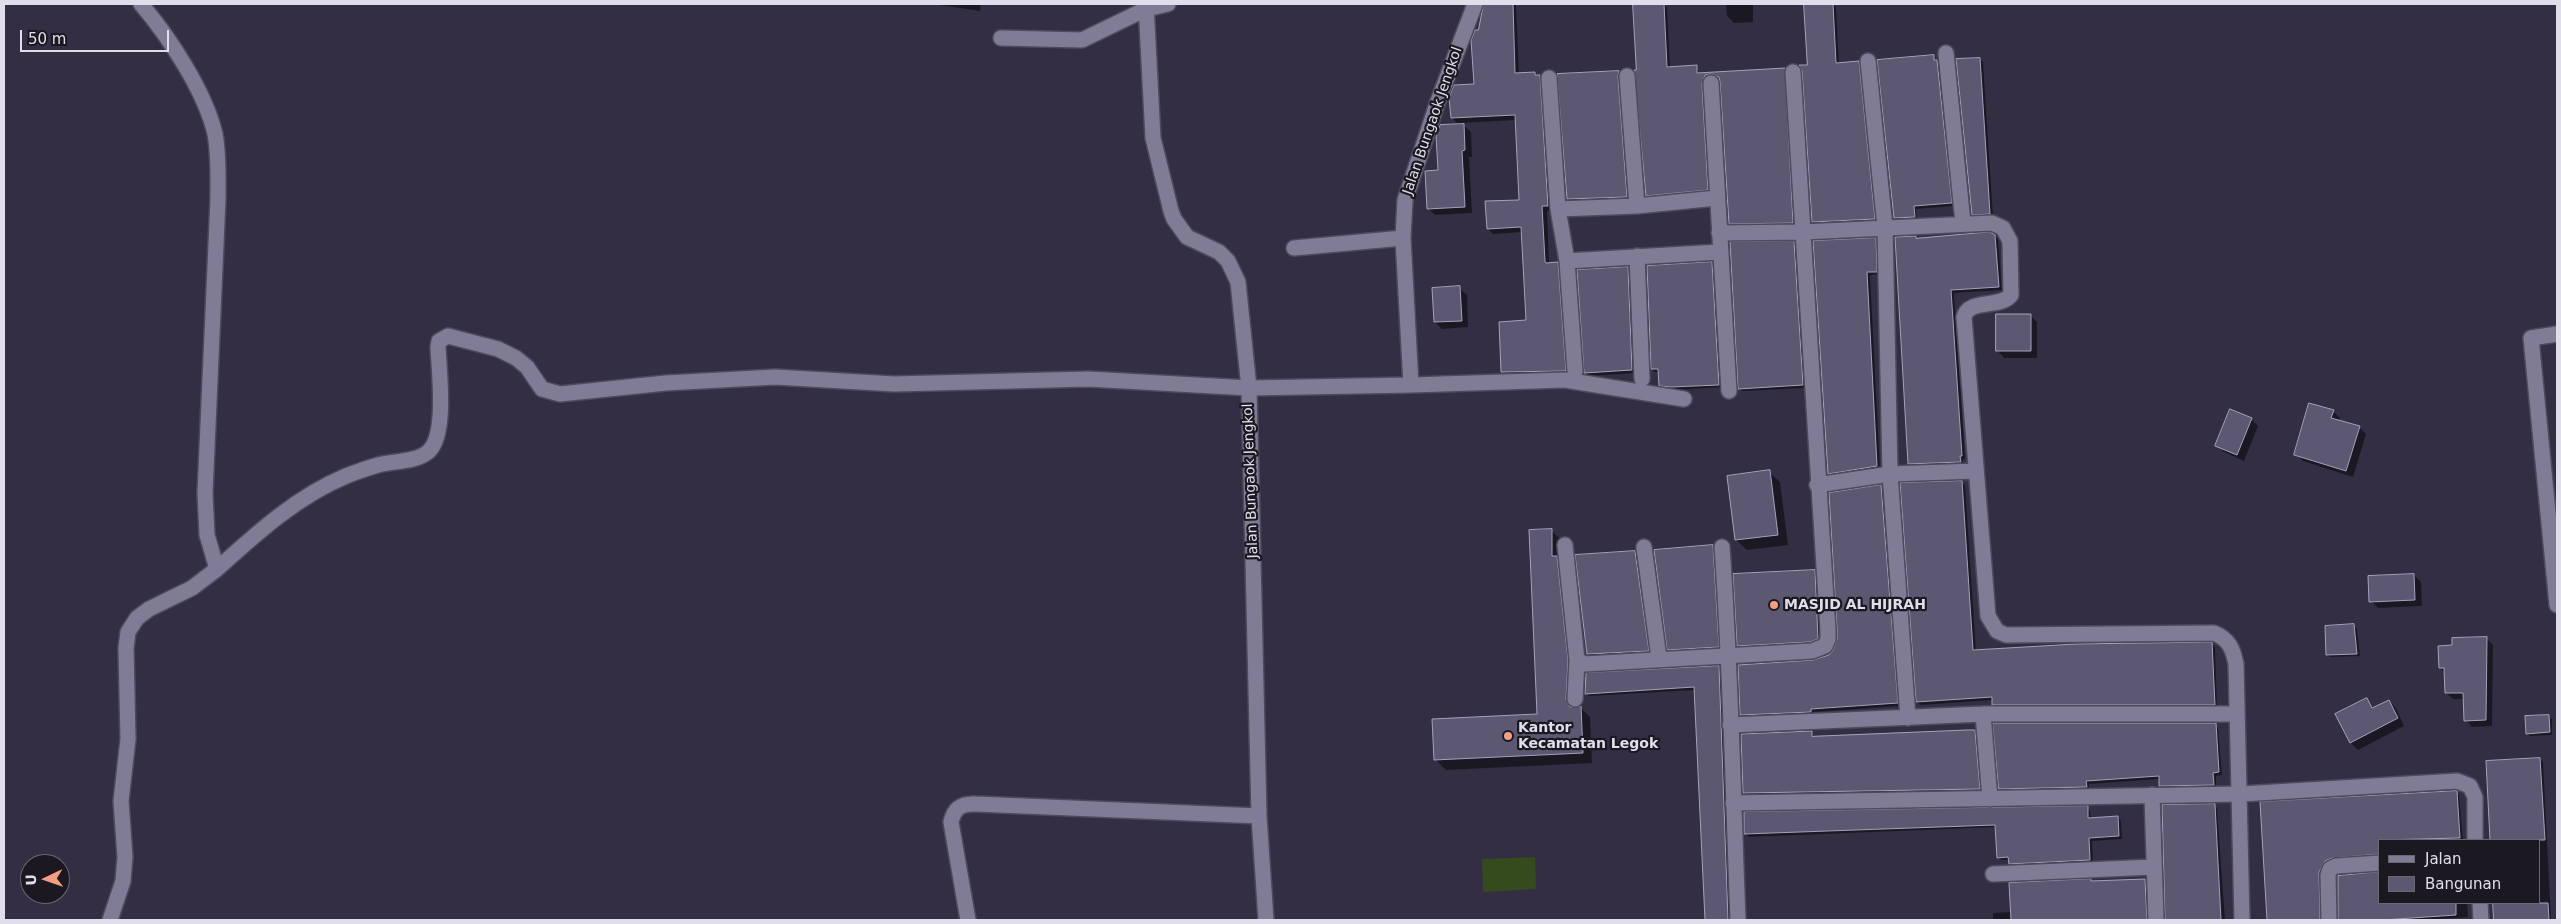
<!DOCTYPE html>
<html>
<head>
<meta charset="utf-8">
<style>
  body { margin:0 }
  #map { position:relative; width:2561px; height:924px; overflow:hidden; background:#342e44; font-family:"DejaVu Sans",sans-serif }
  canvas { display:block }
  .frame { position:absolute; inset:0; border:5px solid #e1deec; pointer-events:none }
  .legend { position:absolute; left:2378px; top:839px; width:162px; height:65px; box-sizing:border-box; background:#1b1822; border:1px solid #6a6773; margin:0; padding:6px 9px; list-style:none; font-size:15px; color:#e1deec }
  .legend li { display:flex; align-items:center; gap:10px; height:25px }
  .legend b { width:25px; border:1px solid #6a6773 }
  .north { position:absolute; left:20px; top:854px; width:50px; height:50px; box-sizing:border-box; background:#1b1822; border:1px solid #6a6773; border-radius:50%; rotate:267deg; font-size:14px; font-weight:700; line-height:20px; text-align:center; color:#e1deec }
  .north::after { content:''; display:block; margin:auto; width:18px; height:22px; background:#f39f83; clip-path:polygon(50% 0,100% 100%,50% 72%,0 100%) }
  .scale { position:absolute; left:20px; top:30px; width:149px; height:22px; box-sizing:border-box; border:2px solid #e1deec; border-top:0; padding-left:6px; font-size:15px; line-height:18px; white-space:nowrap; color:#e1deec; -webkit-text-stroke:4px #1b1822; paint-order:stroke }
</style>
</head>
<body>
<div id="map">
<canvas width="2561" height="924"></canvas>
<div class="frame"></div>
<ul class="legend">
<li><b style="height:6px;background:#817c96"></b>Jalan</li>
<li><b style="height:14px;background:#5d5871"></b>Bangunan</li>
</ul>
<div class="north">U</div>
<div class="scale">50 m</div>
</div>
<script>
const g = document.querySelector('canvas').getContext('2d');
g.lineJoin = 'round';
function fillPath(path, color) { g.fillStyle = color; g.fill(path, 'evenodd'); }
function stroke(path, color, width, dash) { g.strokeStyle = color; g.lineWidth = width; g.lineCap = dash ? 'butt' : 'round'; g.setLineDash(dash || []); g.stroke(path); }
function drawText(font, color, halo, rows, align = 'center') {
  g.font = font + ' "DejaVu Sans",sans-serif'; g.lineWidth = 4.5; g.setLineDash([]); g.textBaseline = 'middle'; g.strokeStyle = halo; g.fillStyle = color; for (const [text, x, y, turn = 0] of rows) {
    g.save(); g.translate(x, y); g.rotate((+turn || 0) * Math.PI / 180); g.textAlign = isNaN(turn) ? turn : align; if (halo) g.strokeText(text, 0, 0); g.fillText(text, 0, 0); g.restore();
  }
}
fillPath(new Path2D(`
  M 1535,857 L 1536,889 L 1483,892 L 1482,859 Z`), '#354a1d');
fillPath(new Path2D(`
  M 933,4 L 981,4 L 980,11 Z
  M 1485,4 L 1516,4 L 1519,74 L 1535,73 L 1545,81 L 1553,211 L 1547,211 L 1549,264 L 1557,263 L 1562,268 L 1570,375 L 1508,376 L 1503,371 L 1527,321 L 1522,232 L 1493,234 L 1488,229 L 1520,201 L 1516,120 L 1461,123 L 1471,132 L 1472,157 L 1469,157 L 1472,213 L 1435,215 L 1428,208 L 1459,125 L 1452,118 L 1475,85 L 1479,31 Z
  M 1663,4 L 1667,7 L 1670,68 L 1696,67 L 1700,74 L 1784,69 L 1788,72 L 1796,226 L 1733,227 L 1730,223 L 1720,79 L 1715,77 L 1709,79 L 1711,193 L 1650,199 L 1647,195 L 1634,5 Z
  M 1726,4 L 1753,4 L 1753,22 L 1734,23 L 1727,16 Z
  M 1805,4 L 1833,4 L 1836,7 L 1839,64 L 1858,63 L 1862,66 L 1878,222 L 1817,225 L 1813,222 Z
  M 1933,56 L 1940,65 L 1954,206 L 1916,209 L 1917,220 L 1898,221 L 1895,218 Z
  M 1980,59 L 1983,62 L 1993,216 L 1976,217 L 1973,214 Z
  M 1619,72 L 1622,75 L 1629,200 L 1571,202 L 1568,199 L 1559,75 Z
  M 1995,236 L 1998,239 L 2002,290 L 1954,293 L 1965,459 L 1963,459 L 1963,465 L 1913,467 L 1909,463 L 1916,237 L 1918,239 Z
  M 1875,239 L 1879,242 L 1879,274 L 1870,275 L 1880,469 L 1832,477 L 1829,473 L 1814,242 Z
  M 1794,243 L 1797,246 L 1806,388 L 1743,391 L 1739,388 Z
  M 1712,263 L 1715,266 L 1722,387 L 1675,390 L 1664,388 L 1660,385 L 1660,372 L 1655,372 L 1652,369 Z
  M 1628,268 L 1631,271 L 1635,373 L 1588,376 L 1585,372 Z
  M 1459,288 L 1467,295 L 1468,327 L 1442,329 L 1435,322 Z
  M 2030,315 L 2037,322 L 2037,358 L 2004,358 L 1997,350 Z
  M 2333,411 L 2340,418 L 2339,421 L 2359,427 L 2366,434 L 2353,477 L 2303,461 L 2296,454 Z
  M 2251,419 L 2258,426 L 2244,461 L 2224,452 L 2217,446 Z
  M 1769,472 L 1780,482 L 1788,545 L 1747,550 L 1736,540 Z
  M 1961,482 L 1965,485 L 1976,651 L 2211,644 L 2215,647 L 2217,707 L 1996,707 L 1993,700 L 1921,705 L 1917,702 Z
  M 1881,486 L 1884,489 L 1900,706 L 1813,712 L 1814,715 L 1745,718 L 1741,715 L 1813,662 L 1833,653 L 1838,643 Z
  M 1551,530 L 1561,540 L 1577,671 L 1575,708 L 1580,707 L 1590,717 L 1592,763 L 1446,770 L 1436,760 L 1539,715 Z
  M 1712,547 L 1715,550 L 1721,650 L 1672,653 L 1669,649 Z
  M 1635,552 L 1638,555 L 1651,654 L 1591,657 L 1588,654 Z
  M 1814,571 L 1818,575 L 1821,642 L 1814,644 L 1742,649 L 1738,645 Z
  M 2414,575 L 2421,582 L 2422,606 L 2378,608 L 2371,601 Z
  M 2354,626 L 2357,629 L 2360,656 L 2330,657 L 2327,654 Z
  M 2486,638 L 2493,645 L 2492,726 L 2472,727 L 2466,720 L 2465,699 L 2453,699 L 2446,693 L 2445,673 L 2440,668 L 2453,646 Z
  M 1719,667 L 1722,670 L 1731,920 L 1707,920 L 1696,690 L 1589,696 L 1586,693 Z
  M 2366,700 L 2374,708 L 2389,701 L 2396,708 L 2404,726 L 2358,750 L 2351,743 L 2337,715 Z
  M 2548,716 L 2552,719 L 2552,735 L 2530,736 L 2527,733 Z
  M 2215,725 L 2218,728 L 2222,775 L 2216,776 L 2216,788 L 2164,789 L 2161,786 L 2160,779 L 2089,784 L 2089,790 L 2003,792 L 2000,788 Z
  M 1974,731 L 1978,735 L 1982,792 L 1747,796 L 1744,793 L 1811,732 L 1815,737 Z
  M 2540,759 L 2543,762 L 2551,920 L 2496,920 L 2495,903 L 2540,903 L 2540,840 L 2491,840 L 2487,762 Z
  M 2456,792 L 2459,795 L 2463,840 L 2380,840 L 2380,857 L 2336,860 L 2324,920 L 2268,920 L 2261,803 Z
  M 2214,805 L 2217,808 L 2225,920 L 2167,920 L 2163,806 Z
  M 2087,807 L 2090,811 L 2091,819 L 2118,817 L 2121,821 L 2122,839 L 2092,841 L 2093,863 L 2013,867 L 2010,860 L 2001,860 L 1998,857 L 1997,827 L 1749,837 L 1746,834 Z
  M 2339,877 L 2380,903 L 2467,903 L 2468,917 L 2424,920 L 2339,920 Z
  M 2145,880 L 2148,883 L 2150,920 L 1993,920 L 1993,913 L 2012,912 Z`), '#0007');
const building = new Path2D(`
  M 1484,4 L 1513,4 L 1515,73 L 1535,72 L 1535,75 L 1540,75 L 1548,206 L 1542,206 L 1545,261 L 1546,263 L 1558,262 L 1566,371 L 1501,372 L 1499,322 L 1526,320 L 1521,227 L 1487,229 L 1485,201 L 1519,200 L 1515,115 L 1451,118 L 1449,98 L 1454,85 L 1474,84 L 1471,40 L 1475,30 L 1478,30 Z
  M 1633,4 L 1664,4 L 1667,67 L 1697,65 L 1697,73 L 1785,68 L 1793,223 L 1729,224 L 1720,82 L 1719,77 L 1711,74 L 1705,75 L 1702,84 L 1708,190 L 1646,196 L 1634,70 L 1636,70 Z
  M 1804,4 L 1833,4 L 1836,63 L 1859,61 L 1875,219 L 1812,222 L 1802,71 L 1799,65 L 1807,65 Z
  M 1934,55 L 1934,60 L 1937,60 L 1952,203 L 1914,206 L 1915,217 L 1894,218 L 1877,60 Z
  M 1980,58 L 1990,214 L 1972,215 L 1956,59 Z
  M 1619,71 L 1618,77 L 1627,197 L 1567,199 L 1557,74 Z
  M 1464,124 L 1465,150 L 1462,151 L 1465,207 L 1427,209 L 1425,171 L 1438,170 L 1436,136 L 1440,125 Z
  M 1990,232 L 1995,235 L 1999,287 L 1951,290 L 1962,456 L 1960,456 L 1961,462 L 1908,464 L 1895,237 L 1916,236 L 1916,238 Z
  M 1876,238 L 1877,272 L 1867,272 L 1877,466 L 1828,474 L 1813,241 Z
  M 1794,241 L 1803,385 L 1738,389 L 1730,242 Z
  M 1712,262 L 1719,385 L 1671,387 L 1659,386 L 1658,369 L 1651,369 L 1647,266 Z
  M 1628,267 L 1632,370 L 1584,373 L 1577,270 Z
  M 1460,286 L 1462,321 L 1434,322 L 1432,288 Z
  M 1996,314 L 2031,314 L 2031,351 L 1996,351 Z
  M 2309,403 L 2334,410 L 2331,418 L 2360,426 L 2346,471 L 2294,455 Z
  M 2230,409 L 2252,418 L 2237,455 L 2215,446 Z
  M 1770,470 L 1778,535 L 1735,540 L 1727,476 Z
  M 1962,481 L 1973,650 L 2076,644 L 2212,642 L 2215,705 L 1992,705 L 1992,697 L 1916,702 L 1900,483 Z
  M 1881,485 L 1898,703 L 1811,709 L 1811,712 L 1740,715 L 1738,665 L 1813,660 L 1829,655 L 1833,650 L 1837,639 L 1837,629 L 1829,493 Z
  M 1552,529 L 1552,556 L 1557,556 L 1568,660 L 1566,699 L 1570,707 L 1581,706 L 1583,753 L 1434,760 L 1432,719 L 1537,714 L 1529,530 Z
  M 1713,545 L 1719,647 L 1667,650 L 1654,550 Z
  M 1635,551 L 1649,651 L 1587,654 L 1575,555 Z
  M 1815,570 L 1818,639 L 1810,642 L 1737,646 L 1733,574 Z
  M 2414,574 L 2415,600 L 2369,602 L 2368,576 Z
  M 2354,624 L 2357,654 L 2326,655 L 2325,626 Z
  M 2487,637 L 2486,720 L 2464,721 L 2463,693 L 2445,693 L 2444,668 L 2439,668 L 2438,646 L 2452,645 L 2452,638 Z
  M 1719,666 L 1728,920 L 1705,920 L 1694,687 L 1585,694 L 1586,673 Z
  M 2367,698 L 2372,708 L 2389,700 L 2398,718 L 2350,743 L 2335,714 Z
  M 2549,715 L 2550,732 L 2526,734 L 2525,716 Z
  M 1993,723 L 2216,723 L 2219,772 L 2213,773 L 2214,785 L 2159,786 L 2159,776 L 2086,781 L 2087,787 L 1999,789 Z
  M 1967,730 L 1975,730 L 1980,789 L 1743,793 L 1741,734 L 1812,731 L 1812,736 Z
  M 2540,758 L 2545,840 L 2490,840 L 2486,761 Z
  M 2457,791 L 2460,838 L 2380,840 L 2380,854 L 2332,858 L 2325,861 L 2319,872 L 2320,920 L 2267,920 L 2260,802 Z
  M 2215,804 L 2221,920 L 2165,920 L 2162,805 Z
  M 2088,806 L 2088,818 L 2118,816 L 2119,836 L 2089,838 L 2090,860 L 2009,864 L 2008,857 L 1997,858 L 1995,825 L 1744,834 L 1744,812 Z
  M 2380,872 L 2380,903 L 2456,903 L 2456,915 L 2382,920 L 2338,920 L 2338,876 Z
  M 2091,879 L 2091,881 L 2145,879 L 2147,920 L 2011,920 L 2009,883 Z
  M 2493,903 L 2548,903 L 2549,920 L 2494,920 Z`);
fillPath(building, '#5d5871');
stroke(building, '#a6a1bc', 1);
const minor = new Path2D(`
  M 1146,4 L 1153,138 L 1171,211 L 1174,219 L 1187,237 L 1219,252 L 1228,261 L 1238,282 L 1249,388 L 1259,816 L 1266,920
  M 1001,38 L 1082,40 L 1146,9 L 1168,4
  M 1946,53 L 1963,223
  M 1868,61 L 1885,227 L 1890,474 L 1908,718
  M 1627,76 L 1637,206
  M 1549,78 L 1558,209 L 1567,261 L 1575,371
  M 1711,83 L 1729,391
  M 1558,209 L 1637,206 L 1717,198
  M 1719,233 L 1803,232 L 1992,223 L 2003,228 L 2010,241 L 2011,295 C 2000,309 1969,298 1964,317 L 1988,616 L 1997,631 L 2006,635 L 2214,633 C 2229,639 2233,649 2236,664 L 2242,920
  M 1294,248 L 1403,238
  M 1637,256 L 1642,379
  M 1567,261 L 1719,252
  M 2557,334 L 2531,338 L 2557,605
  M 1411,385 L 1565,380 L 1684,399
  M 1817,485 L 1890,474 L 1976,471
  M 1565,545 L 1577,660 L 1585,664 L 1812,651 L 1825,646 L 1828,639 L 1828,630 L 1793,72
  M 1644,547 L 1659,658
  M 1722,547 C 1731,671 1733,796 1738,920
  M 217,569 C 257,533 296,497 346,476 C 356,472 368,468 378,465 C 393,461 418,462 429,451 C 447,434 439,371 438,347 L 439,341 L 448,336 L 498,349 L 516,358 L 527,367 L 542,389 L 560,394 L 666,383 L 775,377 L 894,384 L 1088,379 L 1249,388 L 1411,385 L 1403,238 L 1405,200 L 1437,104 L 1475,4
  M 1575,699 L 1577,660
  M 1983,714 L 1990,799
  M 1730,725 L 1983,714 L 2236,714
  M 2152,795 L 2156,920
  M 1733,803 L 2241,794 L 2457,781 L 2470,786 L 2475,797 L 2475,840
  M 1993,874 L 2154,867
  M 2480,903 L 2481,920
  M 110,920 L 123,881 L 125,857 L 121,801 L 128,739 L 126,648 L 128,632 L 137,618 L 149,609 L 192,588 L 217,569 L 207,535 L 205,493 L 218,199 C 218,178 219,155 215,134 C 205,91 169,37 141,4
  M 968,920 L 951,822 C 954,808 962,803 976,804 L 1259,816
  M 2329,920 L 2328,875 L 2330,869 L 2336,866 L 2380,863`);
stroke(minor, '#4e4a5c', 18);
stroke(minor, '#817c96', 15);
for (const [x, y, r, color] of [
  [1774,605,5,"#f39f83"],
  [1508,736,5,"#f39f83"]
]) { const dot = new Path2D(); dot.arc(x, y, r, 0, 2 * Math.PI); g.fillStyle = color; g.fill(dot); stroke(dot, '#1b1822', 2); }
drawText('14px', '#e1deec', '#1b1822', [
  ["Jalan Bungaok Jengkol",1433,121,-71],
  ["Jalan Bungaok Jengkol",1251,481,-92]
]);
drawText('bold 14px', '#e1deec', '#1b1822', [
  ["MASJID AL HIJRAH",1784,605],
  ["Kantor",1518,728],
  ["Kecamatan Legok",1518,744]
], 'left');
</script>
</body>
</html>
